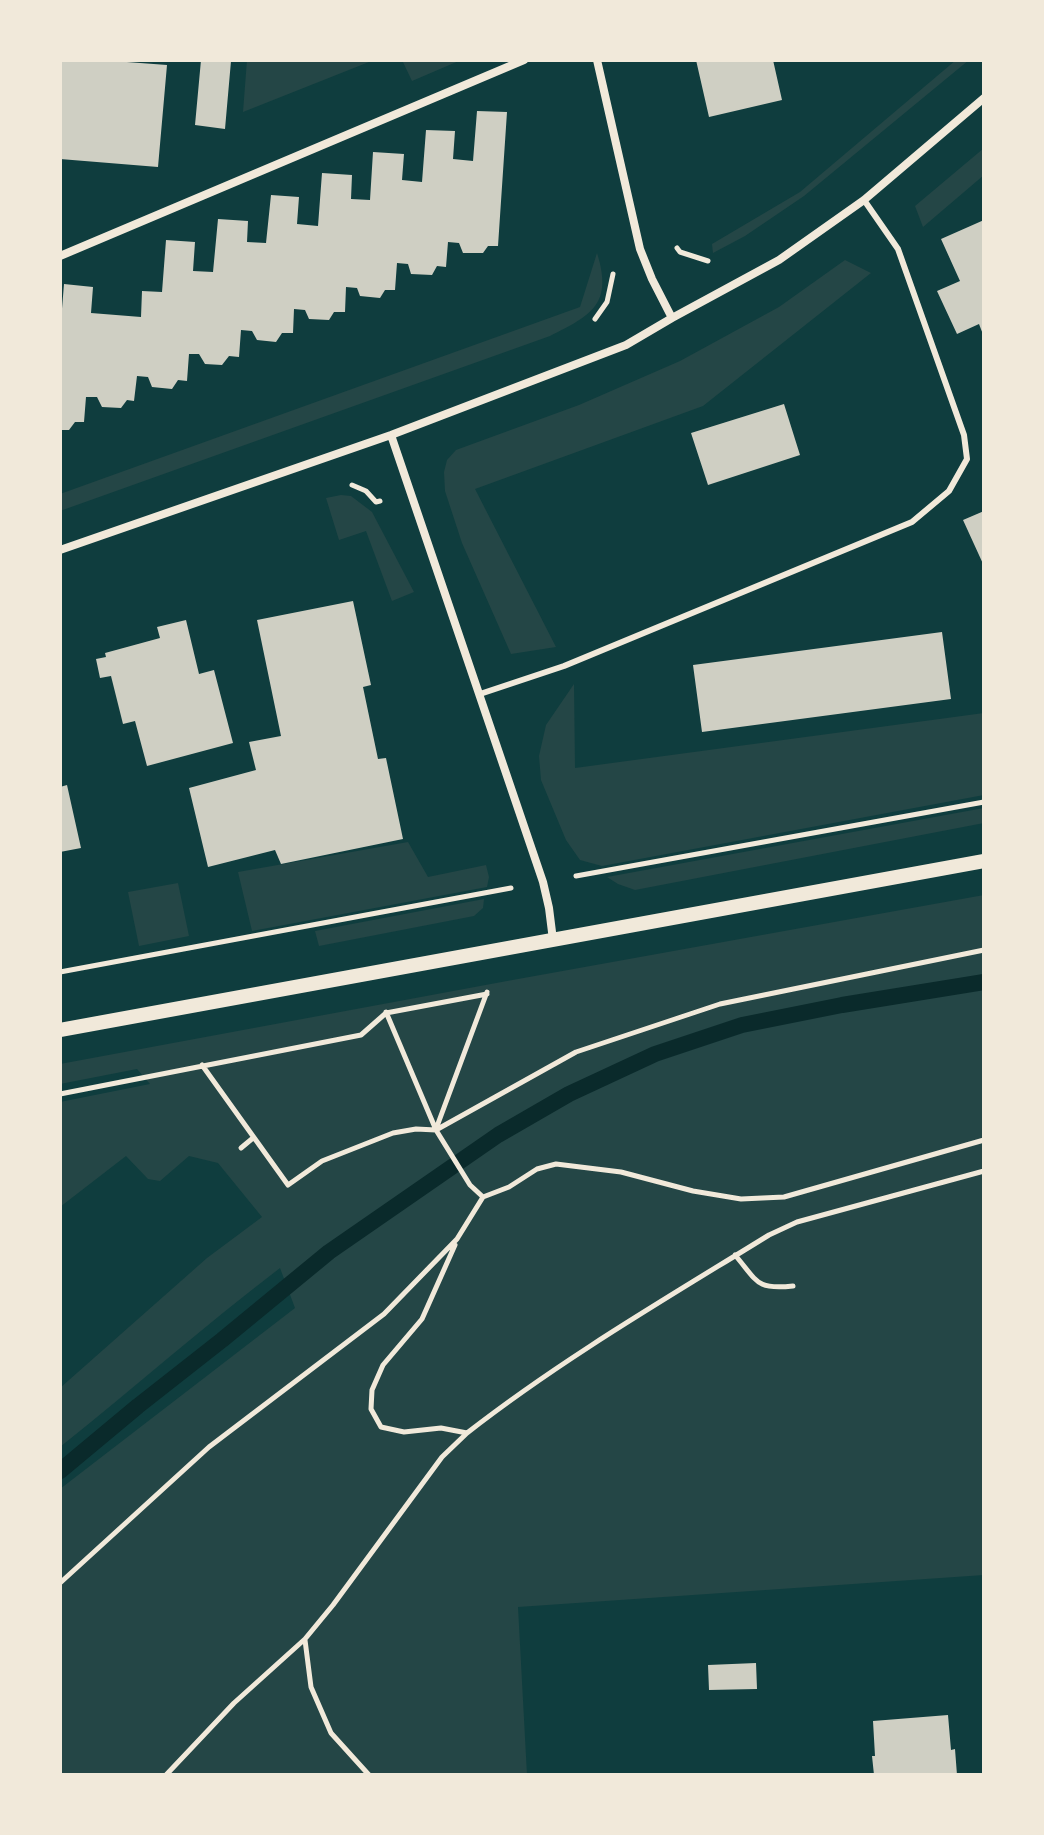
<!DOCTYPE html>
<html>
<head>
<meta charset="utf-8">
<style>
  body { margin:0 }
  #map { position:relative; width:1044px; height:1835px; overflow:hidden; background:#0f3d3e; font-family:"Alegreya Sans",sans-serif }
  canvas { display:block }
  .frame { position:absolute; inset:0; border:62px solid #f1e9da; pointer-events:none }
</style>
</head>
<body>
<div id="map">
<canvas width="1044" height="1835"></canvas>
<div class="frame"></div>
</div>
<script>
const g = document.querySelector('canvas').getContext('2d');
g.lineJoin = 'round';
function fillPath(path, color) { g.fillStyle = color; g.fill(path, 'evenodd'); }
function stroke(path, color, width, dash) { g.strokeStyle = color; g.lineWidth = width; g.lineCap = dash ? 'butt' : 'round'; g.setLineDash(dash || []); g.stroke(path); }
fillPath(new Path2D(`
  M 247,60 L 374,60 L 243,112 Z
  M 402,60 L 461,60 L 412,81 Z
  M 956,60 L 969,60 L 804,196 L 745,236 L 713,253 L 712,244 L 800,192 Z
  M 984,148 L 984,175 L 923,227 L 915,206 Z
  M 597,253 C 613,304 592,315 550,336 L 60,511 L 60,494 L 580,307 Z
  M 845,260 L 871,273 L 703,406 L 475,489 L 556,647 L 511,654 L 462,543 L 445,491 L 444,472 L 447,460 L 456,450 L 579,405 L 680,361 L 779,307 Z
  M 341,495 L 351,496 L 372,512 L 414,592 L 392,601 L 366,531 L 339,540 L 326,498 Z
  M 574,684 L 575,768 L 984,713 L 984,795 L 602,866 L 580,860 L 566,840 L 541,780 L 539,756 L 546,725 Z
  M 984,808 L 984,823 L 635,890 L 618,884 L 607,877 Z
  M 408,842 L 428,877 L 486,865 L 489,877 L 487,887 L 252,931 L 238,872 Z
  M 178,883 L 189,936 L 139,946 L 128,892 Z
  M 984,895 L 984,1575 L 518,1607 L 527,1775 L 60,1775 L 60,1489 L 295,1308 L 280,1268 C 205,1325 134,1388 60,1447 L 60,1388 L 207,1258 L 262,1217 L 218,1163 L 189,1156 L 160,1181 L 148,1179 L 126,1156 L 60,1207 L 60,1102 L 150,1084 L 137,1069 L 60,1084 L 60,1064 L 507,981 Z
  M 484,899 L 483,908 L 474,916 L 319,946 L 315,931 Z`), '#244646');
stroke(new Path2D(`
  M 60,1471 L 138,1406 L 222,1340 L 329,1252 L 498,1135 L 569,1094 L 655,1054 L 742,1025 L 842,1005 L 984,982`), '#0a2a2b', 16);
fillPath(new Path2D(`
  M 60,60 L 100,60 L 167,65 L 158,167 L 60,159 Z
  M 201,60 L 231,61 L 225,129 L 195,125 Z
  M 696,60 L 773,60 L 782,100 L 709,117 Z
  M 477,111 L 507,112 L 498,246 L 488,246 L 483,253 L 463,253 L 459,243 L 448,242 L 446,267 L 437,266 L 432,275 L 411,274 L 408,264 L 397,263 L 395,290 L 385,290 L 380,298 L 360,296 L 357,288 L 346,287 L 345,312 L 334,312 L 329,320 L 309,319 L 305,310 L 294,309 L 293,333 L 282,333 L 276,342 L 257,340 L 252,331 L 241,330 L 239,357 L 229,356 L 222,365 L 205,364 L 199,354 L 189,354 L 187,381 L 178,380 L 172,389 L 152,387 L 148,377 L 137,376 L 134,401 L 127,400 L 121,408 L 102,407 L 97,397 L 86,397 L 84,422 L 75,422 L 69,430 L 60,430 L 60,333 L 64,284 L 93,287 L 91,313 L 141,317 L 142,291 L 162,292 L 166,240 L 195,242 L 193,271 L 213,272 L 218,219 L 248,221 L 247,242 L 266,243 L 271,195 L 299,197 L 297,224 L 318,226 L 322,173 L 352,175 L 351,199 L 370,200 L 373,152 L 404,154 L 402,180 L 422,182 L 426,130 L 455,131 L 453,159 L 473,161 Z
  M 984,220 L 984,337 L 979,324 L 957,334 L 937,291 L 960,281 L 941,239 Z
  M 784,404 L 800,455 L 708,485 L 691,433 Z
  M 984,511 L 984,566 L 963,520 Z
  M 353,601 L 371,685 L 363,687 L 378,759 L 386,758 L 403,839 L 281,864 L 275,850 L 208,867 L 189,788 L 256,770 L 249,742 L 281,736 L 257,620 Z
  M 186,620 L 199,674 L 214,670 L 233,743 L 147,766 L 135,721 L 123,724 L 111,676 L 100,678 L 96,659 L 106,657 L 105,653 L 160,638 L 157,627 Z
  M 942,632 L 951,699 L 702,732 L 693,665 Z
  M 67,785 L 81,848 L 60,852 L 60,787 Z
  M 756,1663 L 757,1689 L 709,1690 L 708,1665 Z
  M 948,1715 L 951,1750 L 955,1749 L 957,1775 L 874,1775 L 872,1756 L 875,1756 L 873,1721 Z`), '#cfcfc3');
stroke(new Path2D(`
  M 677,248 L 680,252 L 708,261
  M 595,319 L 607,302 L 613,274
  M 352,485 L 366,491 L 376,502 L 380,501
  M 576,876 L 984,802
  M 60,972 L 511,888
  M 386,1012 L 436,1130 L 470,1185 L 483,1197
  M 202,1065 L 288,1185 L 322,1161 L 393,1133 L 416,1129 L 436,1130 L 576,1052 L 720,1004 L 984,950
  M 60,1094 L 361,1035 L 386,1013 L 487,994
  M 436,1129 L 487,992
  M 241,1148 L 253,1138
  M 735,1255 C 758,1282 756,1290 793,1286
  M 467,1433 C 562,1359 667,1298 769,1235 L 797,1222 L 984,1171
  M 60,1583 L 209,1447 L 384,1314 L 457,1239 L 483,1197 L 509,1187 L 537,1169 L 556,1164 L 621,1172 L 693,1191 L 741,1199 L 784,1197 L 984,1140
  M 305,1640 L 311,1687 L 331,1733 L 369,1775
  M 166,1775 L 234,1703 L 305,1639 L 333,1605 L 442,1457 L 467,1433 L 441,1428 L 404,1432 L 381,1427 L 371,1409 L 372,1390 L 383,1365 L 422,1319 L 455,1245`), '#f1e9da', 5);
stroke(new Path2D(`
  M 480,694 L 564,666 L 912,522 L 949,491 L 967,459 L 964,435 L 898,249 L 864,200`), '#f1e9da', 6);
stroke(new Path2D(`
  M 597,60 L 640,249 L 652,279 L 672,318
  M 60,256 L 524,60
  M 391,435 L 543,882 L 549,908 L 553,940
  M 60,550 L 391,435 L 626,345 L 672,318 L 779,260 L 864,200 L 984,98`), '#f1e9da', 8);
stroke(new Path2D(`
  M 60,1030 L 984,861`), '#f1e9da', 14);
</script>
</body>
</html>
